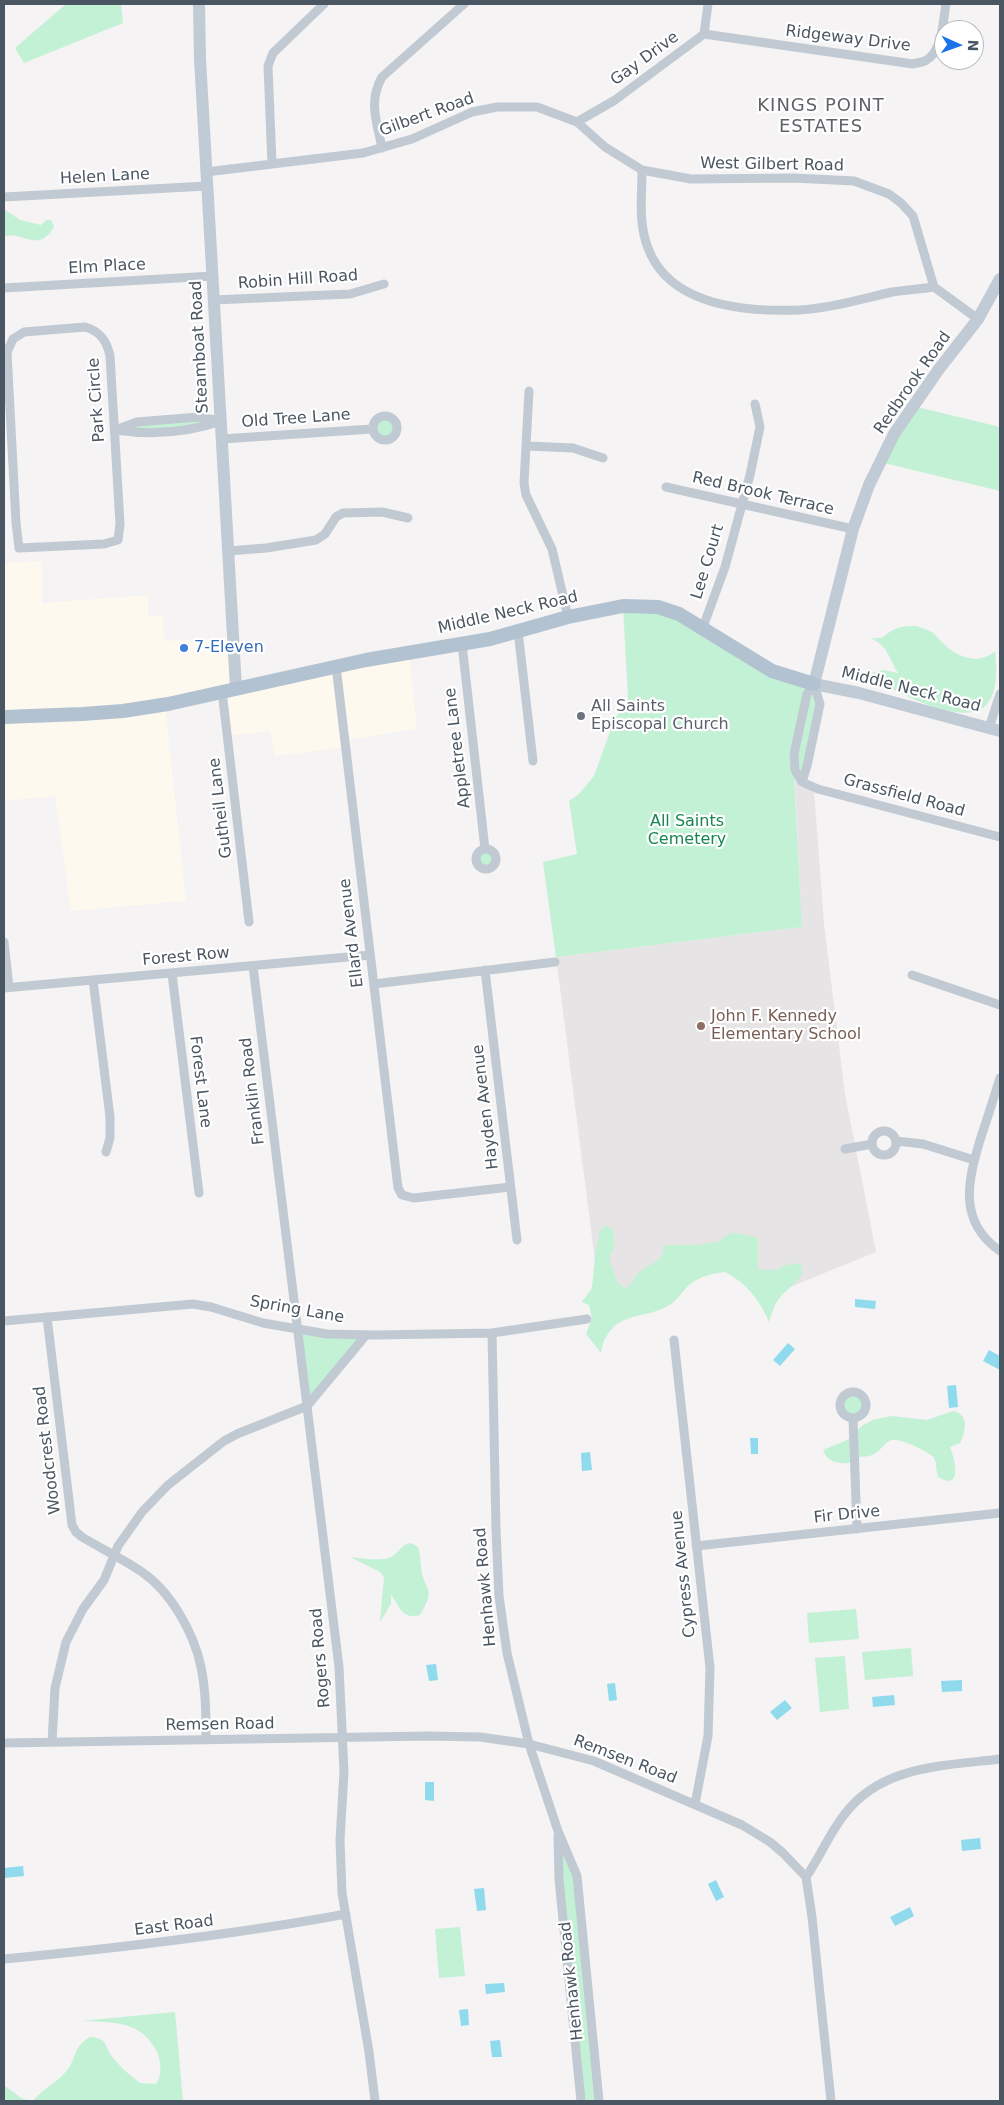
<!DOCTYPE html>
<html>
<head>
<meta charset="utf-8">
<style>
  body { margin:0 }
  #map { position:relative; width:1004px; height:2105px; overflow:hidden; background:#f5f3f3; font-family:"DejaVu Sans",sans-serif }
  canvas { display:block }
  .frame { position:absolute; inset:0; border:5px solid #4a5661; pointer-events:none }
  .north { position:absolute; left:934px; top:20px; width:50px; height:50px; box-sizing:border-box; background:#fff; border:1px solid #b7bbc0; border-radius:50%; rotate:92deg; font-size:14px; font-weight:700; line-height:20px; text-align:center; color:#4a5661 }
  .north::after { content:''; display:block; margin:auto; width:18px; height:22px; background:#1a73e8; clip-path:polygon(50% 0,100% 100%,50% 72%,0 100%) }
</style>
</head>
<body>
<div id="map">
<canvas width="1004" height="2105"></canvas>
<div class="frame"></div>
<div class="north">N</div>
</div>
<script>
const g = document.querySelector('canvas').getContext('2d');
g.lineJoin = 'round';
function fillPath(path, color) { g.fillStyle = color; g.fill(path, 'evenodd'); }
function stroke(path, color, width, dash) { g.strokeStyle = color; g.lineWidth = width; g.lineCap = dash ? 'butt' : 'round'; g.setLineDash(dash || []); g.stroke(path); }
function drawText(font, color, halo, rows, align = 'center') {
  g.font = font + ' "DejaVu Sans",sans-serif'; g.lineWidth = 4.5; g.setLineDash([]); g.textBaseline = 'middle'; g.strokeStyle = halo; g.fillStyle = color; for (const [text, x, y, turn = 0] of rows) {
    g.save(); g.translate(x, y); g.rotate((+turn || 0) * Math.PI / 180); g.textAlign = isNaN(turn) ? turn : align; if (halo) g.strokeText(text, 0, 0); g.fillText(text, 0, 0); g.restore();
  }
}
fillPath(new Path2D(`
  M 42,561 L 42,603 L 148,595 L 148,616 L 163,615 L 164,641 L 233,638 L 236,688 L 409,653 L 417,729 L 345,740 L 346,747 L 275,756 L 270,731 L 228,736 L 222,691 L 165,705 L 186,901 L 71,911 L 55,796 L 4,801 L 4,563 Z`), '#fdf9ef');
fillPath(new Path2D(`
  M 794,770 L 814,790 L 824,924 L 845,1094 L 876,1252 L 768,1296 L 743,1258 L 600,1300 L 556,957 L 802,927 Z`), '#e6e4e5');
fillPath(new Path2D(`
  M 66,4 L 121,4 L 123,23 L 24,63 L 15,48 Z
  M 4,209 L 20,220 L 41,225 L 46,220 L 51,220 L 54,227 C 38,254 24,231 4,236 Z
  M 913,406 L 1000,427 L 1000,491 L 880,462 Z
  M375 428a10 10 0 1 1 20 0a10 10 0 1 1-20 0Z
  M 198,420 L 213,422 C 185,431 150,433 122,429 L 138,424 Z
  M 623,606 L 659,609 L 764,668 L 814,683 L 793,758 L 802,927 L 556,957 L 543,862 L 577,854 L 569,801 L 579,794 L 594,776 L 615,718 L 628,699 Z
  M 917,626 C 922,628 927,630 932,632 C 936,635 939,640 943,643 C 956,657 979,666 995,651 C 1002,713 978,724 923,703 C 905,696 884,686 870,673 L 884,670 L 898,673 C 888,657 889,647 871,638 C 886,639 882,636 893,630 C 900,626 910,626 917,626 Z
  M 814,688 L 818,705 L 801,778 L 796,755 L 809,696 Z
  M478 859a8 8 0 1 1 16 0a8 8 0 1 1-16 0Z
  M 606,1225 L 611,1228 C 617,1238 615,1248 609,1258 L 617,1281 L 625,1289 C 632,1284 633,1279 638,1274 C 649,1263 664,1263 663,1245 L 697,1245 L 717,1242 L 731,1233 L 743,1234 L 758,1238 L 758,1270 L 777,1270 L 785,1265 L 801,1263 L 802,1274 C 794,1287 782,1292 776,1303 C 773,1309 771,1316 769,1322 C 760,1300 746,1283 725,1272 C 710,1274 697,1277 687,1287 C 679,1296 675,1303 664,1308 C 650,1315 630,1315 617,1324 C 608,1331 602,1342 601,1353 L 586,1334 L 592,1318 L 589,1305 L 582,1302 L 592,1288 L 595,1256 L 600,1230 Z
  M 300,1331 L 360,1337 L 309,1401 Z
  M842 1405a11 11 0 1 1 22 0a11 11 0 1 1-22 0Z
  M 953,1411 C 969,1414 966,1431 960,1443 L 950,1447 C 955,1459 963,1492 938,1477 C 936,1471 937,1464 934,1458 C 930,1452 900,1438 892,1440 C 884,1442 881,1451 874,1454 C 862,1460 863,1452 849,1463 C 838,1464 827,1462 823,1450 L 847,1440 L 863,1425 L 873,1420 L 891,1416 L 927,1420 Z
  M 411,1543 L 418,1547 C 421,1554 420,1560 421,1567 C 423,1591 438,1586 420,1615 C 402,1620 399,1606 391,1594 L 391,1604 L 380,1622 L 384,1577 L 380,1572 L 350,1557 C 362,1558 380,1562 391,1557 C 400,1552 401,1544 411,1543 Z
  M 856,1609 L 859,1639 L 809,1643 L 807,1613 Z
  M 911,1648 L 913,1676 L 865,1680 L 862,1652 Z
  M 845,1656 L 849,1709 L 820,1712 L 815,1658 Z
  M 558,1831 L 577,1876 L 599,2101 L 581,2101 Z
  M 460,1927 L 465,1976 L 439,1978 L 435,1929 Z
  M 175,2012 L 183,2101 L 33,2101 C 43,2088 58,2083 68,2069 C 78,2055 72,2048 90,2037 C 109,2038 104,2048 114,2059 C 121,2068 131,2076 140,2083 L 156,2084 C 162,2075 161,2068 159,2058 C 158,2052 155,2048 152,2044 C 137,2020 106,2022 81,2021 Z
  M 4,2085 L 21,2098 L 31,2101 L 4,2101 Z`), '#c3f1d5');
fillPath(new Path2D(`
  M 855,1299 L 876,1301 L 875,1309 L 855,1307 Z
  M 788,1343 L 795,1349 L 780,1366 L 773,1360 Z
  M 989,1350 L 1000,1356 L 1000,1370 L 983,1361 Z
  M 956,1385 L 958,1407 L 949,1408 L 947,1386 Z
  M 750,1438 L 758,1438 L 758,1454 L 751,1454 Z
  M 590,1452 L 592,1470 L 582,1471 L 581,1453 Z
  M 436,1664 L 438,1680 L 429,1681 L 426,1665 Z
  M 962,1680 L 962,1691 L 942,1692 L 941,1681 Z
  M 615,1683 L 617,1700 L 609,1701 L 607,1684 Z
  M 894,1695 L 895,1705 L 873,1707 L 872,1697 Z
  M 785,1700 L 792,1708 L 777,1720 L 770,1712 Z
  M 425,1782 L 434,1782 L 434,1801 L 425,1800 Z
  M 980,1838 L 981,1849 L 962,1851 L 961,1840 Z
  M 23,1866 L 24,1876 L 4,1878 L 4,1868 Z
  M 716,1880 L 724,1897 L 716,1901 L 708,1884 Z
  M 484,1888 L 486,1910 L 477,1911 L 474,1889 Z
  M 910,1907 L 914,1916 L 895,1926 L 890,1917 Z
  M 504,1983 L 505,1992 L 486,1994 L 485,1984 Z
  M 468,2009 L 469,2025 L 461,2026 L 459,2010 Z
  M 500,2040 L 502,2057 L 492,2057 L 490,2041 Z`), '#90daee');
stroke(new Path2D(`
  M 704,34 L 913,64 C 917,63 922,62 925,61 C 943,52 943,20 946,4
  M 577,122 L 615,100 L 704,34 L 708,4
  M 382,148 C 377,122 368,102 382,77 L 464,4
  M 272,164 L 268,66 L 273,53 L 324,4
  M 642,170 C 642,196 638,223 648,248 C 670,307 746,312 799,310 C 831,308 861,299 892,292 C 906,290 920,289 934,287
  M 206,172 L 363,153 L 412,139 L 472,112 L 497,107 L 537,107 L 577,122 L 605,147 L 642,170 L 691,179 L 794,178 L 854,181 L 889,194 L 901,203 L 913,216 L 934,287 L 978,319
  M 4,197 L 207,186
  M 4,288 L 213,276
  M 214,300 L 350,294 L 384,284
  M 85,327 C 100,331 107,341 110,356 L 120,524 L 118,540 L 104,544 L 19,548 L 16,523 L 7,352 L 13,339 L 24,332 Z
  M 529,391 L 524,483 L 526,495 L 552,549 L 568,617
  M373 428a12 12 0 1 1 24 0a12 12 0 1 1-24 0Z
  M 198,417 L 221,421 C 187,433 150,435 115,430 L 137,422 Z
  M 222,439 L 372,429
  M 527,446 L 573,448 L 603,458
  M 666,487 L 853,529
  M 228,551 L 266,548 L 316,540 L 325,534 L 336,517 L 343,513 L 382,512 L 408,518
  M 703,627 L 725,567 L 750,475 L 760,427 L 755,404
  M 518,631 L 533,761
  M 462,644 L 485,849
  M 336,666 L 398,1188 L 402,1195 L 414,1198 L 510,1187
  M 814,684 L 807,694 L 794,754 L 795,770 L 802,782 L 818,789 L 1000,837
  M 222,691 L 249,922
  M 989,728 L 1000,694
  M 802,782 L 807,766 L 820,704 L 814,684
  M476 859a10 10 0 1 1 20 0a10 10 0 1 1-20 0Z
  M 4,942 L 9,987
  M 253,966 L 339,1667 L 344,1772 L 340,1840 L 342,1893 L 369,2052 L 375,2101
  M 485,970 L 517,1240
  M 172,974 L 199,1193
  M 912,975 L 1000,1005
  M 93,980 L 110,1117 L 110,1138 L 106,1152
  M 374,984 L 555,962
  M 4,988 L 370,955
  M 1000,1078 C 994,1097 988,1117 981,1137 C 968,1180 957,1221 1000,1251
  M872 1143a12 12 0 1 1 24 0a12 12 0 1 1-24 0Z
  M 896,1141 L 923,1144 L 974,1160
  M 845,1149 L 872,1144
  M 47,1317 L 72,1525 L 76,1532 L 82,1537 C 102,1549 123,1559 142,1572 C 171,1592 194,1633 201,1667 C 206,1691 206,1716 206,1740
  M 4,1321 L 193,1304 L 211,1307 L 263,1323 L 327,1334 L 376,1335 L 492,1333 L 587,1319
  M 492,1333 L 496,1530 L 499,1596 L 507,1653 L 529,1744 L 558,1831 L 577,1876 L 599,2101
  M 674,1340 L 710,1668 L 708,1736 L 695,1804
  M840 1405a13 13 0 1 1 26 0a13 13 0 1 1-26 0Z
  M 853,1419 L 857,1529
  M 696,1546 L 1000,1513
  M 52,1742 L 55,1688 L 66,1642 L 83,1609 L 104,1580 L 118,1546 L 142,1512 L 168,1485 L 224,1441 L 237,1434 L 307,1406 L 366,1335
  M 4,1743 L 429,1736 L 480,1737 L 529,1744 L 594,1761 L 742,1825 L 770,1842 L 783,1853 L 806,1877 L 812,1917 L 831,2101
  M 558,1836 L 559,1879 L 581,2101
  M 806,1877 C 820,1857 829,1834 844,1815 C 881,1765 944,1766 1000,1759
  M 4,1959 C 119,1948 233,1935 346,1914`), '#c1cad2', 9);
stroke(new Path2D(`
  M 199,4 L 200,59 L 236,688
  M 1000,279 L 978,319 L 939,369 L 894,434 L 869,485 L 853,529 L 814,684 L 859,693 L 1000,731`), '#c1cbd6', 12);
stroke(new Path2D(`
  M 4,717 L 82,714 L 123,711 L 168,704 L 366,660 L 490,639 L 568,617 L 623,606 L 658,607 L 679,614 L 772,671 L 814,684`), '#b3c2d1', 14);
for (const [x, y, r, color] of [
  [184,648,5,"#3f7fe0"],
  [581,716,5,"#6b7280"],
  [701,1026,5,"#8d6e63"]
]) { const dot = new Path2D(); dot.arc(x, y, r, 0, 2 * Math.PI); g.fillStyle = color; g.fill(dot); stroke(dot, '#fff', 2); }
drawText('16px', '#4a5661', '#fff', [
  ["Ridgeway Drive",848,39,7],
  ["Gay Drive",645,59,-36],
  ["Gilbert Road",427,115,-20],
  ["West Gilbert Road",772,165,1],
  ["Helen Lane",105,177,-3],
  ["Elm Place",107,267,-3],
  ["Robin Hill Road",298,280,-4],
  ["Steamboat Road",200,347,-93],
  ["Redbrook Road",913,383,-55],
  ["Park Circle",97,400,-94],
  ["Old Tree Lane",296,419,-4],
  ["Red Brook Terrace",763,494,13],
  ["Lee Court",708,562,-73],
  ["Middle Neck Road",508,613,-13],
  ["Middle Neck Road",911,690,14],
  ["Appletree Lane",458,748,-97],
  ["Grassfield Road",904,796,15],
  ["Gutheil Lane",221,808,-97],
  ["Ellard Avenue",352,933,-97],
  ["Forest Row",186,957,-5],
  ["Forest Lane",200,1082,83],
  ["Franklin Road",253,1091,-97],
  ["Hayden Avenue",486,1107,-97],
  ["Spring Lane",297,1310,10],
  ["Woodcrest Road",48,1450,-97],
  ["Fir Drive",847,1515,-6],
  ["Cypress Avenue",684,1574,-96],
  ["Henhawk Road",486,1587,-95],
  ["Rogers Road",321,1658,-95],
  ["Remsen Road",220,1725,-1],
  ["Remsen Road",625,1760,21],
  ["East Road",174,1926,-7],
  ["Henhawk Road",572,1981,-96]
]);
drawText('16px', '#366cbe', '#fff', [
  ["7-Eleven",194,648]
], 'left');
drawText('16px', '#5b616d', '#fff', [
  ["All Saints",591,707],
  ["Episcopal Church",591,725]
], 'left');
drawText('16px', '#17864f', '#fff', [
  ["All Saints",687,822],
  ["Cemetery",687,840]
]);
drawText('16px', '#785e54', '#fff', [
  ["John F. Kennedy",711,1017],
  ["Elementary School",711,1035]
], 'left');
g.letterSpacing = '1px';
drawText('18px', '#5f6368', '#fff', [
  ["KINGS POINT",821,106],
  ["ESTATES",821,127]
]);
g.letterSpacing = '0px';
</script>
</body>
</html>
